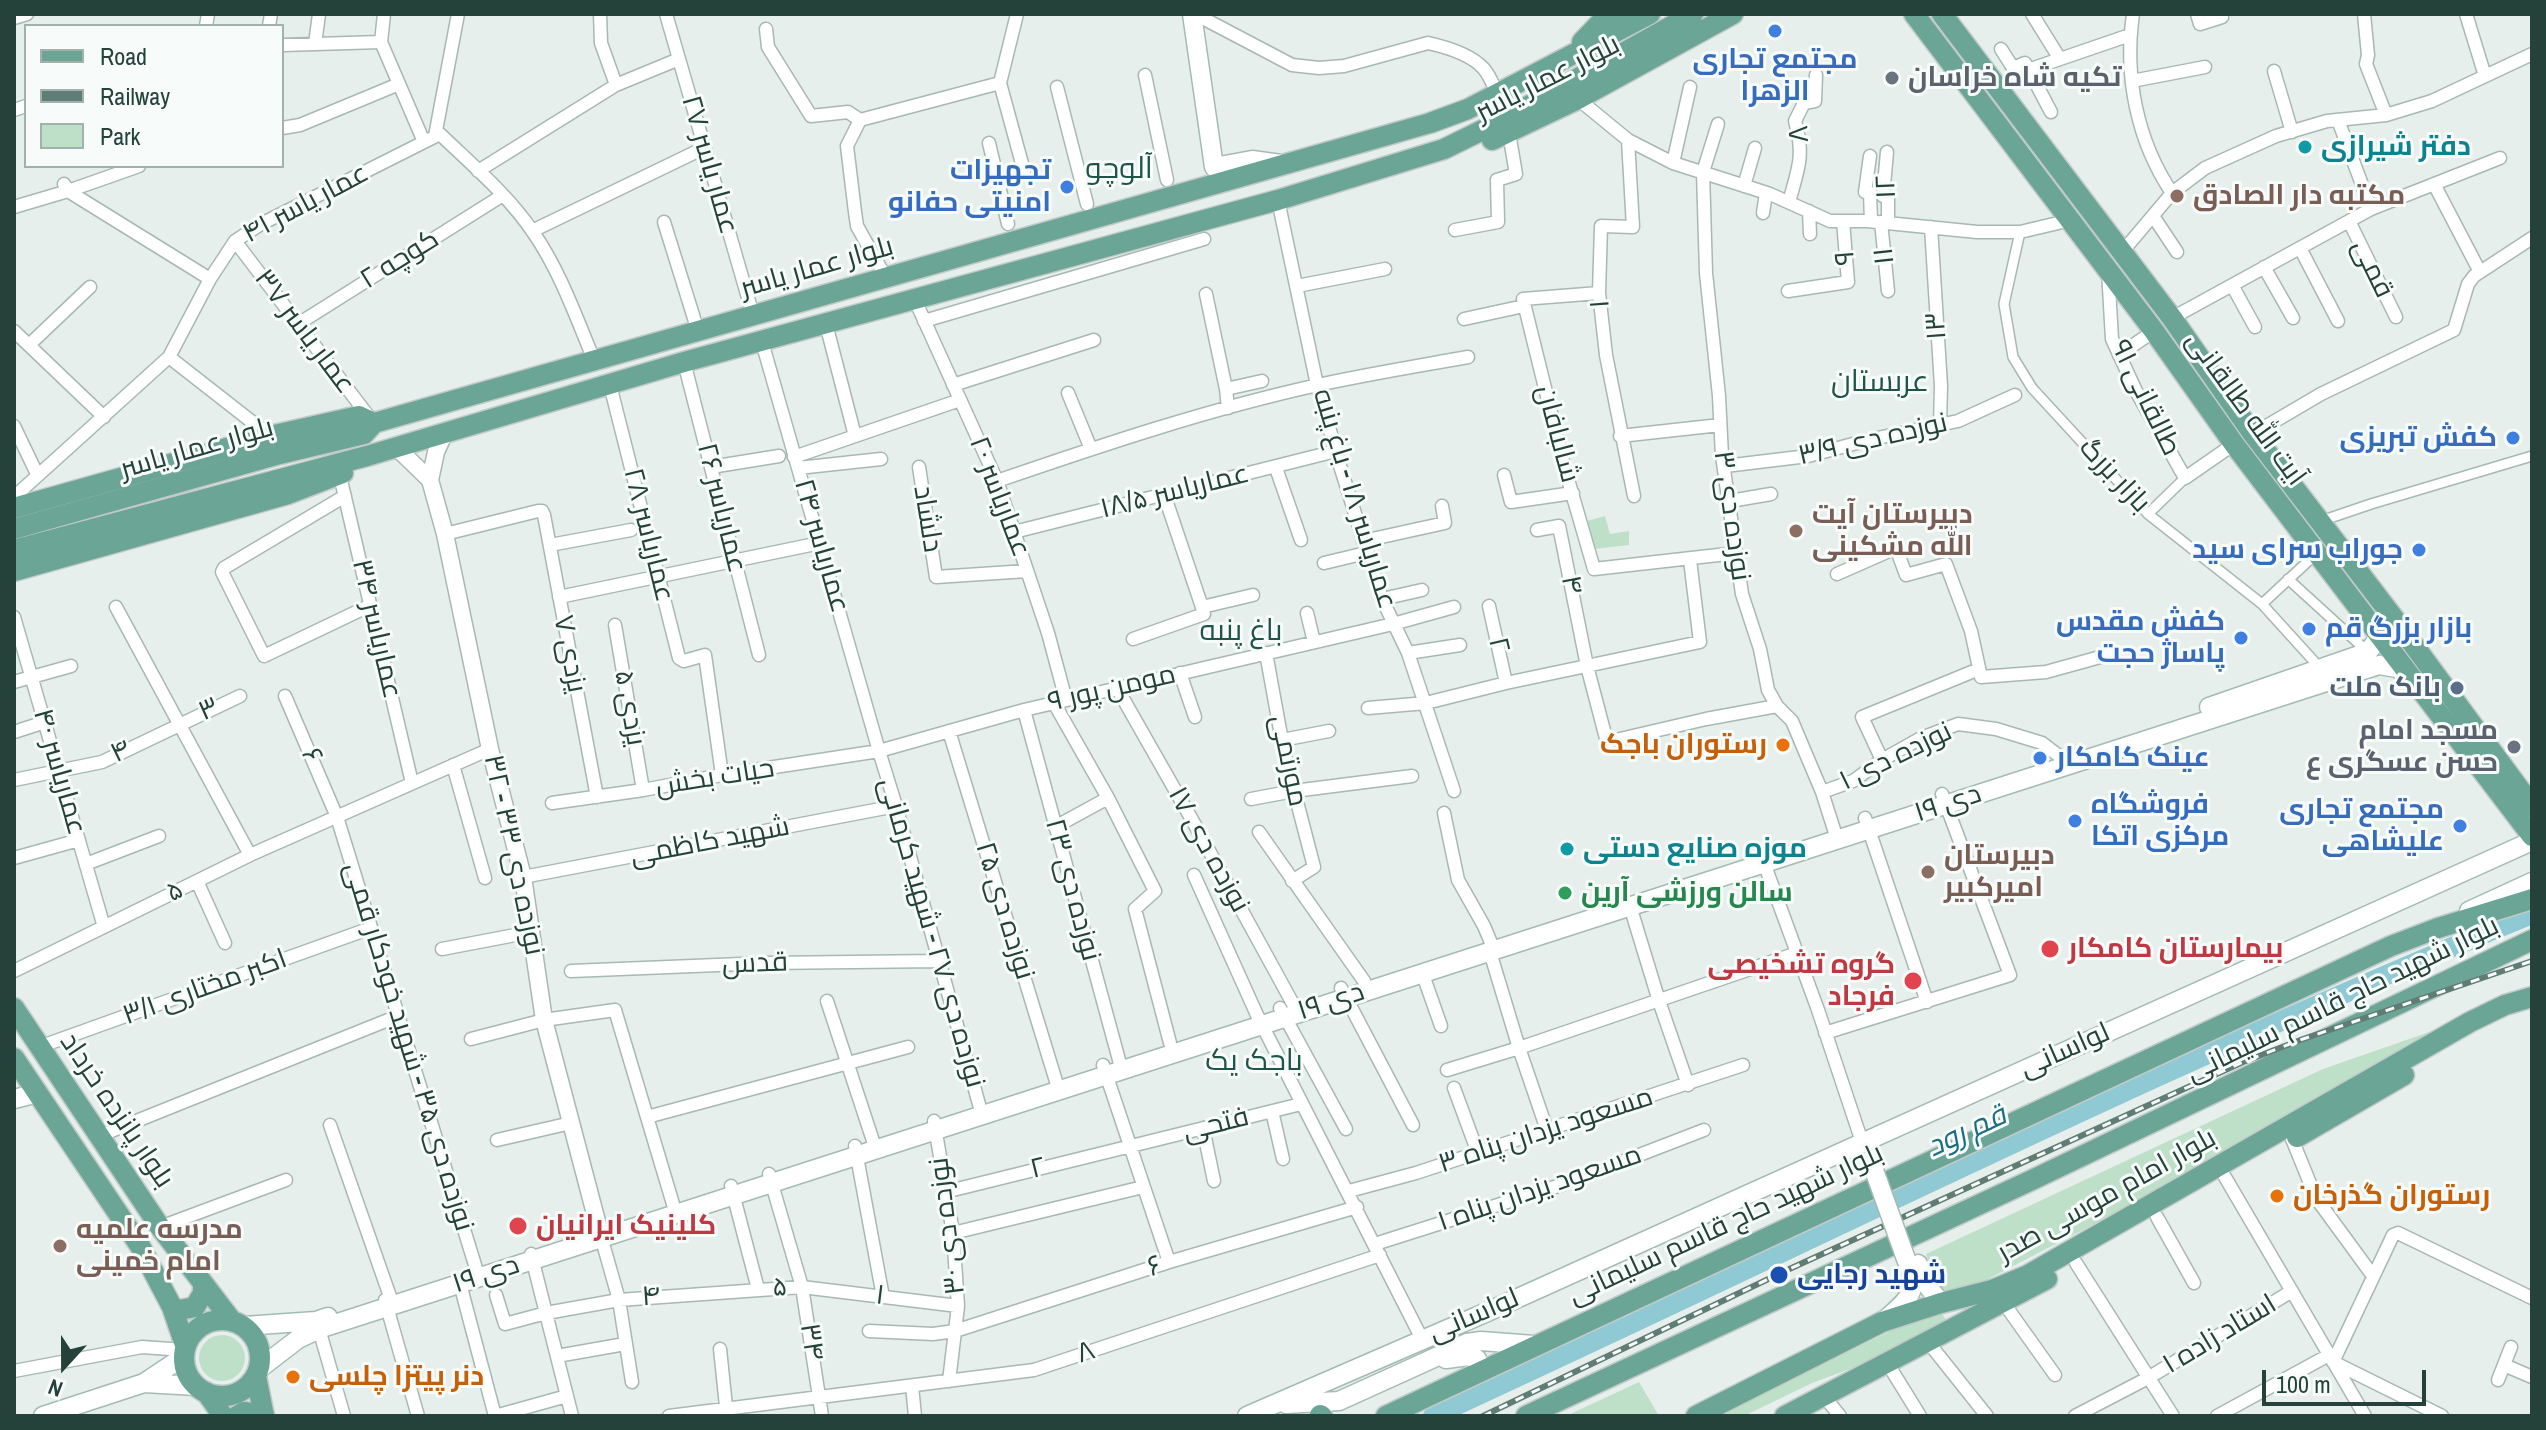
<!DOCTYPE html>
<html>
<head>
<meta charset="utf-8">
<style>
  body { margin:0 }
  #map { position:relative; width:2546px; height:1430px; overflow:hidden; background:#e6efeb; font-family:"Archivo Narrow",sans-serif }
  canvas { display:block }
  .frame { position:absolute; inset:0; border:16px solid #24423a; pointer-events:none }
  .legend { position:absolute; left:24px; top:24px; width:260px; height:144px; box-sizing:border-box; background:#f7fbf9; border:2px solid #a3b1ad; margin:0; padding:10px 14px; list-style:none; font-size:24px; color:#24423a }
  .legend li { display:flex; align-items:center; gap:16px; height:40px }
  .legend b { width:40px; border:2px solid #a3b1ad }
  .north { position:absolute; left:24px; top:1326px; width:80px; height:80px; -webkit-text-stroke:6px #f7fbf9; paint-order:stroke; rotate:201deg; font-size:22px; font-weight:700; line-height:32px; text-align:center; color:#24423a }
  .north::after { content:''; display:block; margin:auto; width:28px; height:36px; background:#24423a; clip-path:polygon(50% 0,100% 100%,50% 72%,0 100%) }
  .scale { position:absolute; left:2262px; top:1370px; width:164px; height:36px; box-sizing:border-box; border:4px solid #24423a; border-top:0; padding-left:10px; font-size:24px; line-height:28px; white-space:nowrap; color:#24423a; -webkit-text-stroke:6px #f7fbf9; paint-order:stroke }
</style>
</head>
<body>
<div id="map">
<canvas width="2546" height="1430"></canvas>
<div class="frame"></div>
<ul class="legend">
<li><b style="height:10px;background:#6aa596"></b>Road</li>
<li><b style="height:10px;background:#5f7d75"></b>Railway</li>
<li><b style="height:22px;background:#bfe0c8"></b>Park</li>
</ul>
<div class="north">N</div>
<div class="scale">100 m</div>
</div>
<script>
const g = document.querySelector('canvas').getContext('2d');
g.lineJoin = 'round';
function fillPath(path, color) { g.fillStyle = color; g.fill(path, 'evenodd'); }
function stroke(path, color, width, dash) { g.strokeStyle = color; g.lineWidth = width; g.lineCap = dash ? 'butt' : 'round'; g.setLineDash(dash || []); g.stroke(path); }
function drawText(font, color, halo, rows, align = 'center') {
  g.font = font + ' "Archivo Narrow",Cairo,sans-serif'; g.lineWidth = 6; g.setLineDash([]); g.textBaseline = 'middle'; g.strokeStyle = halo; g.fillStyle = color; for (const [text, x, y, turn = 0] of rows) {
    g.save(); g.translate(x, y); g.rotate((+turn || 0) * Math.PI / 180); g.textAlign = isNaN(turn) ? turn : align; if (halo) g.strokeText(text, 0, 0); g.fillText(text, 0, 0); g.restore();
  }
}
fillPath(new Path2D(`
  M 1605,516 L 1610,534 L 1629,531 L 1629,545 L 1594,549 L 1587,521 Z
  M 2438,1029 L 2427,1039 L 2175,1182 L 1967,1290 L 1939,1294 L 1926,1254 L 2323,1069 Z
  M 1941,1312 L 1946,1320 L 1945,1325 L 1880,1358 L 1812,1383 L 1744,1416 L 1717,1416 L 1909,1322 Z
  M199 1358a23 23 0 1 1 46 0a23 23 0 1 1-46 0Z
  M 1639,1382 L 1659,1416 L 1566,1416 Z`), '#bfe0c8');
stroke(new Path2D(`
  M 1433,1416 C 1799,1248 2159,1066 2532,914`), '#8ec9d4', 20);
const pedestrian = new Path2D(`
  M 2020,232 L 2004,304 L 2013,357 L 2032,388 L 2148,514 L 2262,604 L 2321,669
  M 2148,514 L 2185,478
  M 2321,521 L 2371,504 L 2532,456
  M 2288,579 L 2368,652
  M 2262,604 L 2317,553`);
const minor = new Path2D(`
  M 600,14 L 601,43 L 616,85
  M 666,14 L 753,315
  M 1017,14 L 1000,83 L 1024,171
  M 1195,14 L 1292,65 L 1319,68 L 1344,66 L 1428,43 C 1446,47 1472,55 1484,69 C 1490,76 1493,85 1497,93
  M 2032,14 L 2060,59
  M 2133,14 C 2124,76 2137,141 2172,193
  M 2197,14 L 2200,24 L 2222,17
  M 2364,14 L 2368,55 L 2366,64 L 2386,115
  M 2466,14 L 2485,76
  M 14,18 L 27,14
  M 206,26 L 208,14
  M 269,26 L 271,14
  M 766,29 L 768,47 L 811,116 L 848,112 L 860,120
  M 381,42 L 424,142
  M 381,42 L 384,14
  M 315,44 L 319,14
  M 282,45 L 381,42
  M 2001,49 L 2013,68 L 2025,63 L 2051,112
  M 2028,70 L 2130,35
  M 2274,71 L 2292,132
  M 1145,75 L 1167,180
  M 2132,81 L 2205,67
  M 1057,87 L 1087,204
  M 1578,99 L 1628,140 L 1673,163 L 1770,194 L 1830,221 L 1867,221 L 1977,232 L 2020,232 L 2071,220
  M 14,110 L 26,106
  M 860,120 L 847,146 L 855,212 L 857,226 L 886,278
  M 860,120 L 1000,83
  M 2338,120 L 2371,209
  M 1718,124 L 1703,172 L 1706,273 L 1719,396 L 1722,456 L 1742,594 L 1760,649 L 1768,690 L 1777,706 L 1792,721 L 1822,792 L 1837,839
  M 282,128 L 300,125 L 399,84
  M 435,136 L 458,14
  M 1628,140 L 1633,227 L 1601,226 L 1599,293 L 1606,355 L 1634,496
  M 989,143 L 1008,224
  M 1887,152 L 1883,196 L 1888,198 L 1888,223
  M 1870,156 L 1865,192 L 1870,193 L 1871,221
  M 1673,163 L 1690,87
  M 478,171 L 616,85 L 679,59
  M 64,184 L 68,191 L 210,279
  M 2434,184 L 2480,272
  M 1744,186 L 1755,148
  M 1278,200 L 1317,385 L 1341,469 L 1382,599 L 1408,653 L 1454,791
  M 1789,202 C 1798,169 1805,156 1795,121 L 1804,103 L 1815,101 L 1816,75
  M 14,207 L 68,191 L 139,166
  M 1809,211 L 1810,234
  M 1763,213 L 1766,193
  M 2153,216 L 2177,252
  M 2349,221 L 2396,317
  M 664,222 L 698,331
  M 1881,222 L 1888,291
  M 1931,227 L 1941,386 L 1940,425
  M 1455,230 L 1498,222 L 1497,180 L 1516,174 L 1509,133
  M 532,231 L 704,148
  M 235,241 L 369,417
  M 2300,248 L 2338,321
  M 2123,251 L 2172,193 L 2205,168 L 2276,136 L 2327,121 L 2386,115 L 2432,101 L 2532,54
  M 2264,267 L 2293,318
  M 2108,271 L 2112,339 L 2136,391 L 2185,478 L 2234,444
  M 2232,285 L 2255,327
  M 1297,286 L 1385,269
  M 1788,291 L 1848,282 L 1843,221
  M 1599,293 L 1523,299 L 1565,469 L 1594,569 L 1736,553
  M 1206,294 L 1226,389 L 1228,408
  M 915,300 L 997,481 L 1048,633 L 1066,700
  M 2172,318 L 2371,209 L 2500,158
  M 1464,319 L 1524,306
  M 924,321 L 1204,239
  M 298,324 L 503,195
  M 826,324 L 855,436
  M 14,331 L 104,417
  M 762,342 L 879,751 L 896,806 L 982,1115
  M 29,345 L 90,287
  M 2119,355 L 2154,331
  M 169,357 L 270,436
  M 684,362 L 759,655
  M 610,385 L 679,658 L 684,661 L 705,655 L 722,775
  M 953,385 L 1094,340
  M 1226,389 L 1262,381
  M 1068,393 L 1091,449
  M 14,426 L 37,474
  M 2253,434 L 2321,394 L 2454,330 L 2468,284 L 2474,276 L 2532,238
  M 1620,436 L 1720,425
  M 794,457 L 960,400
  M 1725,466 L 1808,456 L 1868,440 L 1958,421 L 2015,395
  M 711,467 L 779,456
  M 919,467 L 936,577 L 1027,571
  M 798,468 L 881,459
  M 1276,468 L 1301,540
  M 1504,475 L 1511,502 L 1573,493
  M 340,476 L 412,783
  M 997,481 C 1102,445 1209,409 1318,385 C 1368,374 1418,366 1468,357
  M 1164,494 L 1202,607
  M 345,496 L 224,568 L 222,572 L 264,656 L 371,605
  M 14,497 L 169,357 L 210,279 L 235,241 L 261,224 L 440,134 C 472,165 508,195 533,232 C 560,271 576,317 594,360
  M 1730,501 L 1771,494
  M 1537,530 L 1559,526 L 1587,666 L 1607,742 L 1706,719 L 1777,706
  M 1014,532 L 1336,451
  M 445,534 L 538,511 L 542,511 L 544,515 L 597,797
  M 1363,541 L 1445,523 L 1442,506
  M 550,545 L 631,530
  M 1324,563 L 1366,553
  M 1837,574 L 1896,548 L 1906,575 L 1946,564 L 1971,631 L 1981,677 L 2046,672 L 2111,654
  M 559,597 L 820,543
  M 1382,599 L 1422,590
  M 1489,606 L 1506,683
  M 116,607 L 250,855
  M 1307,613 L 1314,642
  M 14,617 L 104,927
  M 615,625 L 643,790
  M 1133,639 L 1204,614 L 1202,607 L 1253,595
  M 1266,653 L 1284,752 L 1314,867 L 1292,881
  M 1408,653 L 1460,645
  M 1180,673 L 1195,717
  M 14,682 L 71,666
  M 1117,688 L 1195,825 L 1298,1013
  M 285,696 L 337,817 L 479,1278
  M 1054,703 L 1108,798 L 1155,891 L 1135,909 L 1170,1043
  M 1368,708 L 1426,703 L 1506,683 L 1700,642 L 1690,560
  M 1024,710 L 1122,1071
  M 949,731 L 1059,1091
  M 14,732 L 45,722
  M 1282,740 L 1329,731
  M 1882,760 L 1862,717 L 1979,669
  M 453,765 L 485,878
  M 14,780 L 102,762 L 240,696
  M 1822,792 L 1853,781 L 1882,760 L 1921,738 L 1958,724 L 1996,729 L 2042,743 L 2059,756 L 2067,765
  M 1251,799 L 1294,791 L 1412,776
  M 552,803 L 643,790 L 722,775 L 879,751 L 1024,710 L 1393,624 L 1454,607
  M 1444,813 L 1458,880 L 1484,926 L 1494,950
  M 1865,818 L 1927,1002
  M 1055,827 L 1108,798
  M 1259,832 L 1364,981 L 1368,991
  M 14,858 L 79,840
  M 1764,863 L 1818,1010 L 1862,1142
  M 86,864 L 159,836
  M 1194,875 L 1257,1015 L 1422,1339
  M 523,877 L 896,806
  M 197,881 L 225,943
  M 1630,906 L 1659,1001 L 1688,1085
  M 442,949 L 531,932
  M 1490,952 L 1519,1048 L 1547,1130
  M 14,971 L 250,855 L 490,749
  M 571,971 L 766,963 L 939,961
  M 1422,972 L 1441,1026
  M 1341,988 L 1413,1125
  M 827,1001 L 876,1150
  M 1280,1008 L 1346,1129
  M 1825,1033 L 2010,975 L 1942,794
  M 471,1039 L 544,1020 L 615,1010 L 676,1214
  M 39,1047 L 371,928
  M 1103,1065 L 1169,1262
  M 1447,1070 L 1519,1048 L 1797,953
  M 1454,1088 L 1478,1153
  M 1272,1111 L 1283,1159
  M 647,1117 L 908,1047
  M 934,1121 L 953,1233 L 958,1306 L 949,1381
  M 330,1125 L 393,1305
  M 1203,1128 L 1214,1181
  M 99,1136 L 398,1016
  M 2292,1139 L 2316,1198 L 2373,1276
  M 497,1140 L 571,1123
  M 855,1146 L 883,1297
  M 769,1174 L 802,1287 L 822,1416
  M 2225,1177 L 2365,1416
  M 731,1186 L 758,1289
  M 1349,1191 L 1416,1173 L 1743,1065
  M 945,1192 L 1301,1104
  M 2157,1217 L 2194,1283
  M 160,1227 L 286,1180
  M 600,1233 L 619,1300 L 632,1382
  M 953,1233 L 1143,1187
  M 1375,1244 L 1564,1184 L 1704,1130
  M 531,1254 L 572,1416
  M 2076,1263 L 2173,1416
  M 459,1280 L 495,1416
  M 496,1295 L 505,1324 L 546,1313 L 619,1300 L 802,1287 L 958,1306
  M 385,1300 L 418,1416
  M 2003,1302 L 2055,1375
  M 319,1329 L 344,1416
  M 869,1331 L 933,1334 L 955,1331 L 1169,1262 L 1357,1207
  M 1928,1342 L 1987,1416
  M 720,1349 L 727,1416
  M 557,1356 L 625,1344
  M 1886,1361 L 1920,1416
  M 2504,1365 L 2532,1377
  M 14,1371 L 142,1347 L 184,1350
  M 2498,1380 L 2511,1347
  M 912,1386 L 915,1416
  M 1823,1395 L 1840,1416
  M 495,1416 L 567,1396
  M 669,1416 L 1034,1370 L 1380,1255
  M 2075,1416 L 2148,1378 L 2292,1291
  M 2217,1416 L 2329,1355
  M 2442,1416 L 2333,1362 L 2393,1235 L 2398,1233 L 2532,1298`);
const tertiary = new Path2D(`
  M 445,432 L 436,452 L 430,480 L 445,534 L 490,749 L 523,877 L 544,1020 L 599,1229
  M 396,447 L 430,480`);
const secondary = new Path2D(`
  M 1192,14 L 1214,167 L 1252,160 L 1281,164
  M 2209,707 L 2368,652 L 2377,640 L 2376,631
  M 2469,911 L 2532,882
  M 14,1099 L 38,1093
  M 1918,1264 L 1926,1284 L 1941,1303
  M 1886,1319 C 1910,1298 1920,1291 1906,1259
  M 244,1326 L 316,1321 L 328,1317
  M 1446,1359 L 1469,1356 L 1477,1359 L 1482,1371
  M 259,1369 L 298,1339 L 319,1329 L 2379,665 L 2397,668 L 2411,678
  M 144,1383 L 196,1386
  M 1286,1404 L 1339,1401 L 1467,1343 L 1481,1341 L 1534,1345
  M 43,1416 L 144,1383 L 183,1357
  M 1247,1416 L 1487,1312 L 2532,841`);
const primary = new Path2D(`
  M 1914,14 L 2154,331 L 2234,444 L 2532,836
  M 1942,14 L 2172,318 L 2253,434 L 2393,617 L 2532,806
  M 1582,42 L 1604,19 L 1614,14
  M 1492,140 L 1578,99 L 1733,14
  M 14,508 L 270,436 L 359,416 L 374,423
  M 14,529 L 280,454 L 364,434 L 374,423 L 1430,123 L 1468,109 L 1650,14
  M 14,550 L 367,456 L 684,362 L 1278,200 L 1444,149 L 1505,119 L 1693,14
  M 14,571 L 288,494 L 343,473
  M 14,1008 L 160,1227 L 232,1321
  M 14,1058 L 140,1246 L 172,1307 L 185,1345
  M 2297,1137 L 2404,1075
  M 172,1307 L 180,1310 L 195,1307 L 203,1293 L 203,1285
  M184 1358a38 38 0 1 1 76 0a38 38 0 1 1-76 0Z
  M 256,1376 L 264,1416
  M 206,1392 L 223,1416
  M 1320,1415 L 1322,1416
  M 237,1416 L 244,1412 L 264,1415
  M 1386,1416 L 2391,946 L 2438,928 L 2532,899
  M 1526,1416 L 2034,1179 L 2532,940
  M 1696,1416 L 1882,1322 L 1941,1303 L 1992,1290 L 2028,1275 L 2470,1022 L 2505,1005 L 2532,997
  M 1785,1416 L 2047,1279`);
stroke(pedestrian, '#a8b8b2', 12);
stroke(minor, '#a8b8b2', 15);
stroke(tertiary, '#a8b8b2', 19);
stroke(secondary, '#a4bbb3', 21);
stroke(primary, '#c2cac8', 23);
stroke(pedestrian, '#fff', 9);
stroke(minor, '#fff', 12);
stroke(tertiary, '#fff', 16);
stroke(secondary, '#fff', 18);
stroke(primary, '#6aa596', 20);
const rail = new Path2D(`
  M 1483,1416 L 1785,1271 L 2243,1062 L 2303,1039 L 2532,961`);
stroke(rail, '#5f7d75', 6);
stroke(rail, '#f7fbf9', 3, [9]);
const secondaryBridge = new Path2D(`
  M 1874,1170 L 1906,1259`);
stroke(secondaryBridge, '#a4bbb3', 21, []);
stroke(secondaryBridge, '#fff', 18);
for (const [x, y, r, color] of [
  [1775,31,8,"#3f7fe0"],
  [1892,78,8,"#6b7280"],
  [2305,147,8,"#0f9aa8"],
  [1067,187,8,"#3f7fe0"],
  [2177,196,8,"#8d6e63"],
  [2513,438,8,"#3f7fe0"],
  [1796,531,8,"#8d6e63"],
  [2419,550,8,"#3f7fe0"],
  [2309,629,8,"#3f7fe0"],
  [2241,638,8,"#3f7fe0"],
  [2457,688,8,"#5c6f8a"],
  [1783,745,8,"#e8710a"],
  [2514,747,8,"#6b7280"],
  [2040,758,8,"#3f7fe0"],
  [2075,821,8,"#3f7fe0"],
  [2460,826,8,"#3f7fe0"],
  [1567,849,8,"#0f9aa8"],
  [1928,872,8,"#8d6e63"],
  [1565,893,8,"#2e9e5b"],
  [2050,949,10,"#e0444e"],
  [1913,981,10,"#e0444e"],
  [2277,1196,8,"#e8710a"],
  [518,1226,10,"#e0444e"],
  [60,1246,8,"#8d6e63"],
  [1779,1275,10,"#1a4fb4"],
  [293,1377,8,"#e8710a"]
]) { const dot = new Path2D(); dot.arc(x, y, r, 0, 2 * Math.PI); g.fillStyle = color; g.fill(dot); stroke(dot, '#f7fbf9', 3); }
drawText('bold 28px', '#366cbe', '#f7fbf9', [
  ["مجتمع تجاری",1775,60,"center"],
  ["الزهرا",1775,92,"center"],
  ["تجهیزات",1051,171],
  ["امنیتی حفانو",1051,203],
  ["کفش تبریزی",2497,438],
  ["جوراب سرای سید",2403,550],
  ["کفش مقدس",2225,622],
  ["پاساژ حجت",2225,654],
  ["بازار بزرگ قم",2325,629,"left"],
  ["عینک کامکار",2056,758,"left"],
  ["فروشگاه",2091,805,"left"],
  ["مرکزی اتکا",2091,837,"left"],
  ["مجتمع تجاری",2444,810],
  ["علیشاهی",2444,842]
], 'right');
drawText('bold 28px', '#5b616d', '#f7fbf9', [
  ["تکیه شاه خراسان",1908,78],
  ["مسجد امام",2498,731,"right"],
  ["حسن عسگری ع",2498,763,"right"]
], 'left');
drawText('28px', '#24423a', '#f7fbf9', [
  ["بلوار عمار یاسر",1548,79,-27],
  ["۸",1800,134,-93],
  ["عمار یاسر ۲۷",709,165,74],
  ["۱۲",1887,187,-92],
  ["عمار یاسر ۴۱",306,204,-28],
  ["۱۱",1885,256,-96],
  ["۹",1846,258,-94],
  ["کوچه ۲",400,260,-32],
  ["بلوار عمار یاسر",817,268,-16],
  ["قمی",2372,269,64],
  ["۱",1601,304,-94],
  ["۱۳",1937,326,-94],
  ["عمار یاسر ۳۷",304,332,53],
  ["طالقانی ۹۱",2145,398,64],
  ["آیت الله طالقانی",2245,409,54],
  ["شالبافان",1557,434,75],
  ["نوزده دی ۳/۹",1873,440,-13],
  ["بلوار عمار یاسر",197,449,-16],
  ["بازار بزرگ",2114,476,47],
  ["عماریاسر ۱۸/۵",1175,492,-14],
  ["عماریاسر ۲۰",999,497,69],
  ["عماریاسر ۱۸ - باغ پنبه",1354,499,73],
  ["عماریاسر ۲۶",721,508,76],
  ["نوزده دی ۳",1731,516,82],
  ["دلشاد",927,519,81],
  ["عماریاسر ۲۸",648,535,76],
  ["عماریاسر ۲۴",821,546,74],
  ["۴",1571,585,79],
  ["عماریاسر ۳۴",376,629,77],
  ["۲",1498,645,77],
  ["یزدی ۷",569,654,79],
  ["مومن پور ۹",1112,689,-13],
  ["یزدی ۵",629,708,80],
  ["۳",209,710,-24],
  ["۴",121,752,-26],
  ["۶",311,756,67],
  ["نوزده دی ۱",1896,757,-26],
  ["مورتمی",1288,761,78],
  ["عماریاسر ۴۰",59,772,74],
  ["حیات بخش",715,778,-9],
  ["۱۹ دی",1948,804,-18],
  ["شهید کاظمی",710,842,-11],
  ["نوزده دی ۱۷",1208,850,61],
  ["۳۲ - نوزده دی ۳۳",513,855,78],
  ["نوزده دی ۲۳",1072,890,75],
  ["۵",175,892,-26],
  ["نوزده دی ۲۵",1004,911,73],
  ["نوزده دی ۲۷ - شهید کرمانی",931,933,74],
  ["قدس",755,964,-2],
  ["۳/۱ اکبر مختاری",205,988,-20],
  ["بلوار شهید حاج قاسم سلیمانی",2343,1000,-26],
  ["۱۹ دی",1331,1002,-18],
  ["نوزده دی ۳۵ - شهید خودکار قمی",408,1047,73],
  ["لواسانی",2065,1051,-24],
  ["بلوار پانزده خرداد",116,1111,56],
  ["فتحی",1216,1125,-14],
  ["۳ مسعود یزدان پناه",1546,1131,-18],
  ["۲",1038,1169,-14],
  ["۱ مسعود یزدان پناه",1540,1189,-19],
  ["بلوار امام موسی صدر",2107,1196,-29],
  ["بلوار شهید حاج قاسم سلیمانی",1726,1225,-25],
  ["نوزده دی ۳۰",948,1226,-97],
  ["۶",1155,1267,-18],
  ["۱۹ دی",486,1275,-18],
  ["۵",780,1288,-2],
  ["۱",880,1296,7],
  ["۴",651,1297,-4],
  ["لواسانی",1474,1316,-23],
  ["استاد زاده ۱",2220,1335,-31],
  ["۳۴",811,1342,81],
  ["۸",1086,1353,-18]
]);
drawText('bold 28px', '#0d838f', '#f7fbf9', [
  ["دفتر شیرازی",2321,147],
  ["موزه صنایع دستی",1583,849]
], 'left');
drawText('bold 28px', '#785e54', '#f7fbf9', [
  ["مکتبه دار الصادق",2193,196],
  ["دبیرستان آیت",1812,515],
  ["الله مشکینی",1812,547],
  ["دبیرستان",1944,856],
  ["امیرکبیر",1944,888],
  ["مدرسه علمیه",76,1230],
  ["امام خمینی",76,1262]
], 'left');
drawText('bold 28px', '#4e5e75', '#f7fbf9', [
  ["بانک ملت",2441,688]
], 'right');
drawText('bold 28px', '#c56008', '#f7fbf9', [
  ["رستوران باجک",1767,745,"right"],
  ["رستوران گذرخان",2293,1196],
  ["دنر پیتزا چلسی",309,1377]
], 'left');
drawText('bold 28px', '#27864d', '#f7fbf9', [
  ["سالن ورزشی آرین",1581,893]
], 'left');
drawText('bold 28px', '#be3a42', '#f7fbf9', [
  ["بیمارستان کامکار",2068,949],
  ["گروه تشخیصی",1895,965,"right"],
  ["فرجاد",1895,997,"right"],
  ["کلینیک ایرانیان",536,1226]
], 'left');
drawText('bold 28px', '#164399', '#f7fbf9', [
  ["شهید رجایی",1797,1275]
], 'left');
drawText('30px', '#1f5548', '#f7fbf9', [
  ["آلوچو",1119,170],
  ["عربستان",1880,383],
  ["باغ پنبه",1241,632],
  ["باجک یک",1254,1062]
]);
drawText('italic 30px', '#1c6f80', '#f7fbf9', [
  ["قم رود",1967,1132,-25]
]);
</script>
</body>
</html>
